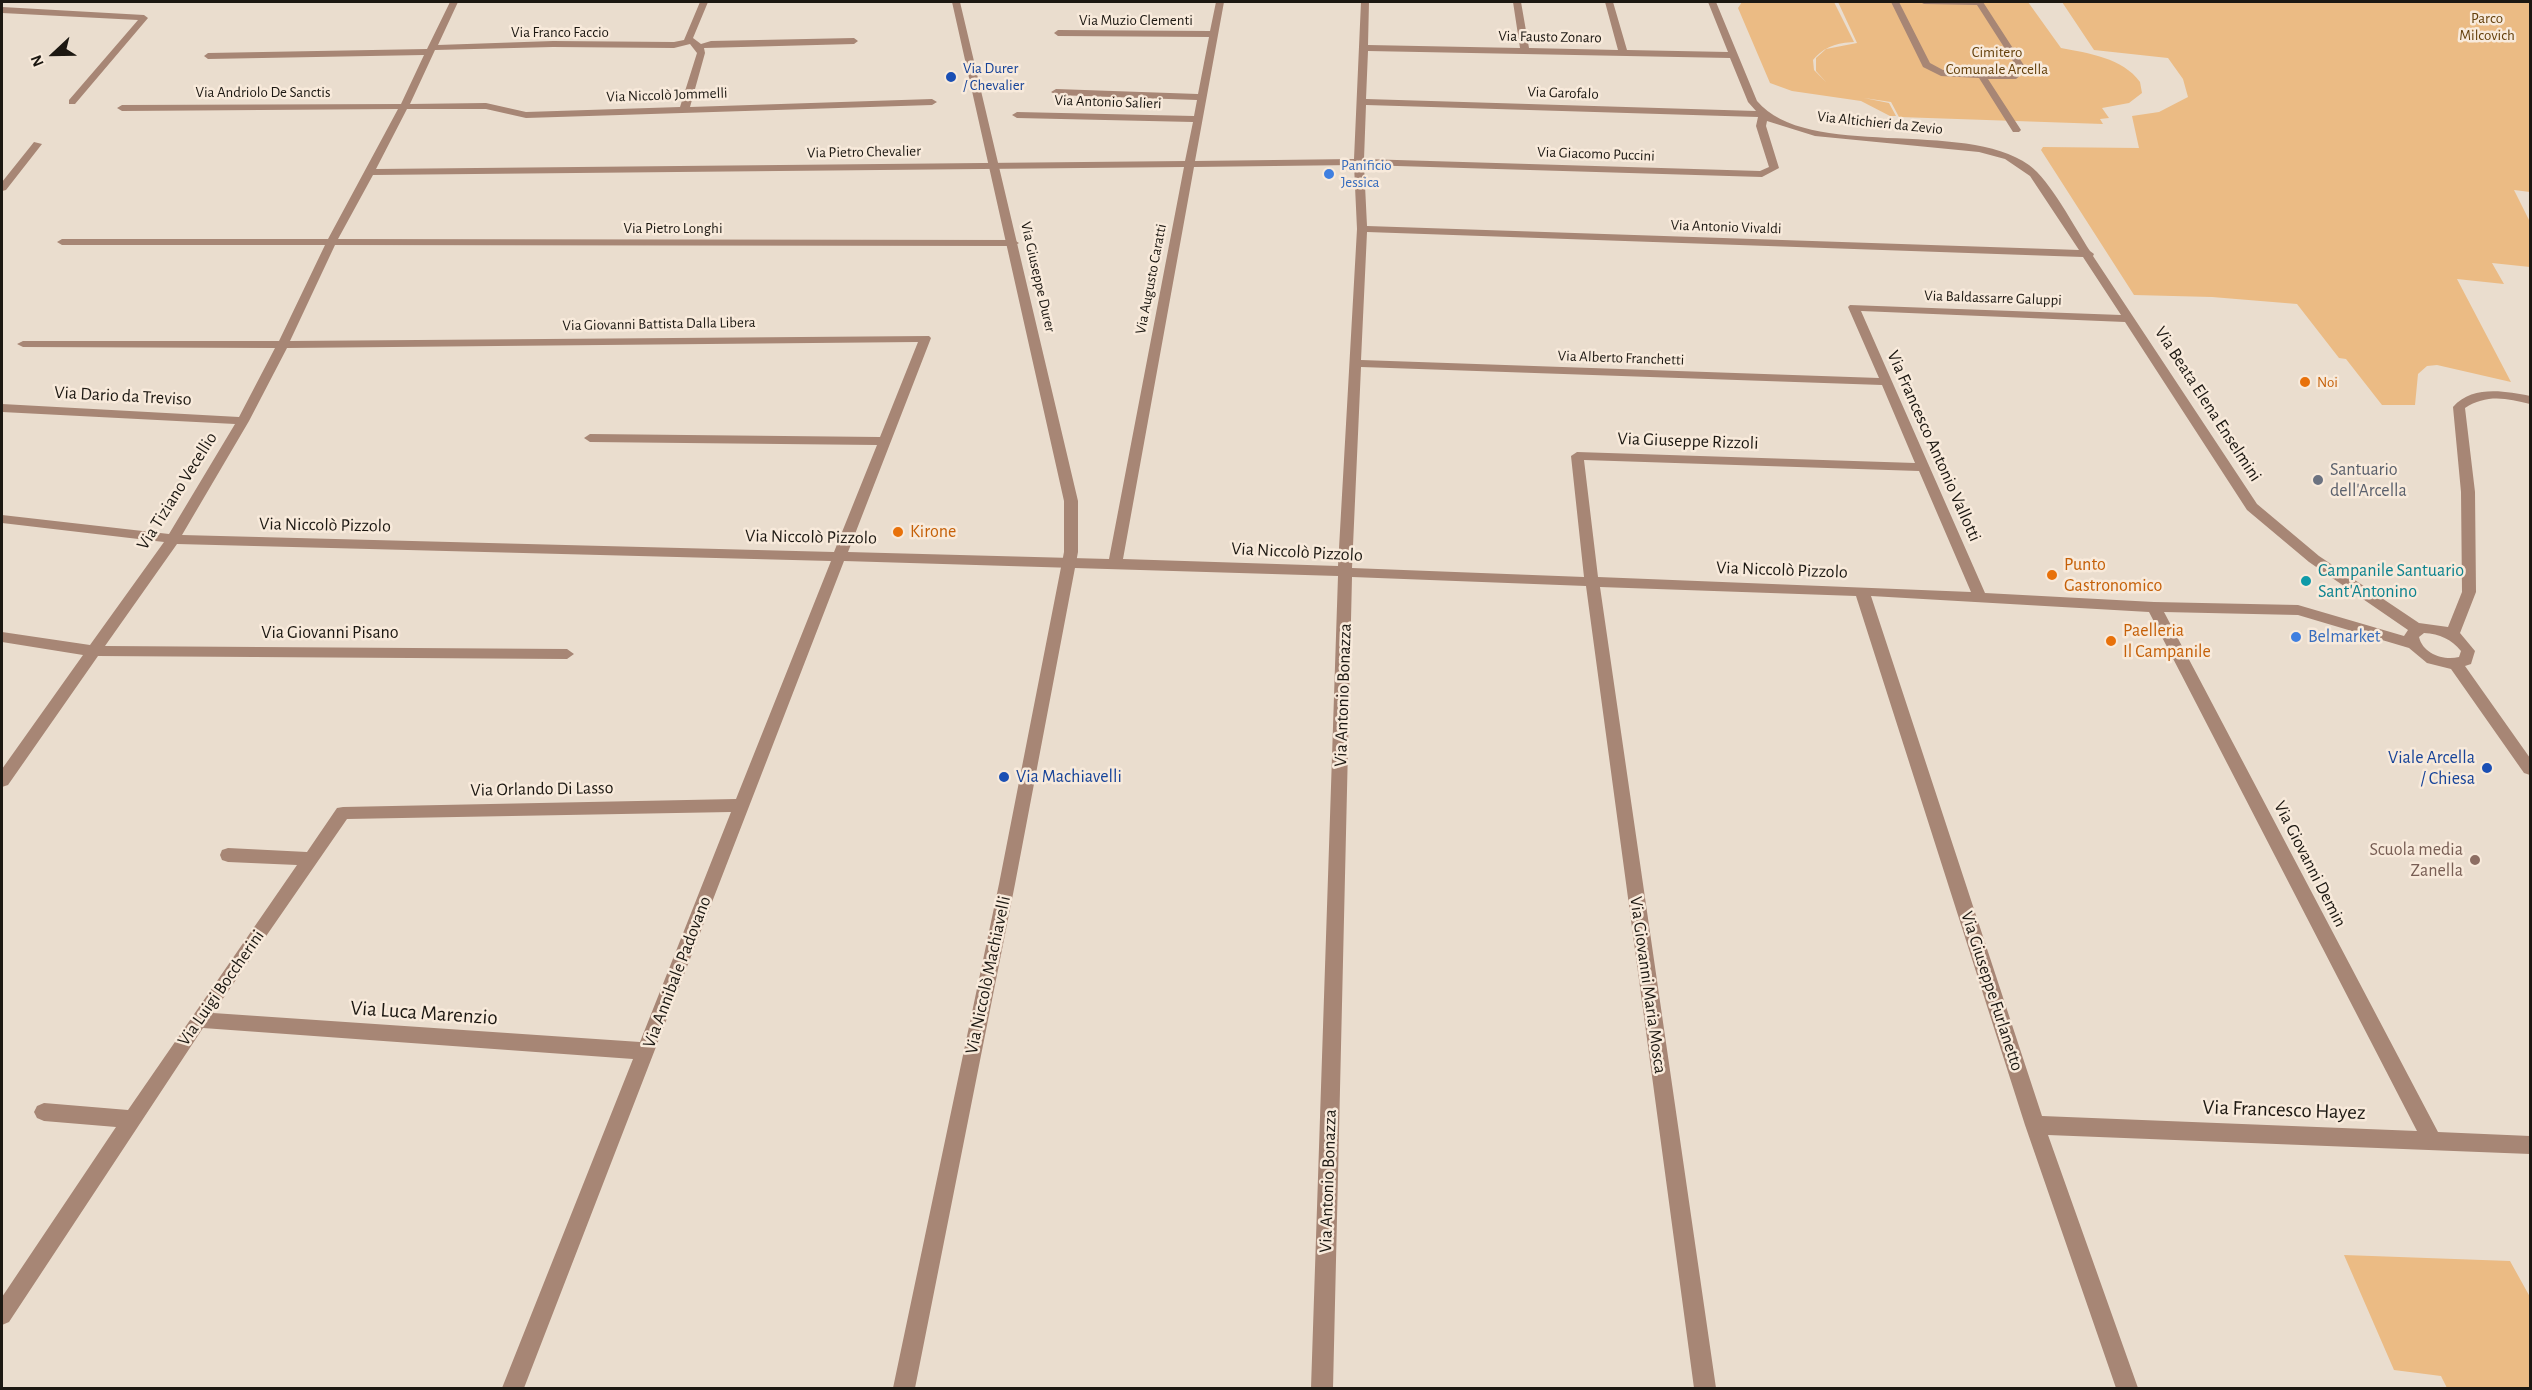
<!DOCTYPE html>
<html>
<head>
<meta charset="utf-8">
<style>
  body { margin:0 }
  #map { position:relative; width:2532px; height:1390px; overflow:hidden; background:#eaddce; font-family:"Alegreya Sans",sans-serif }
  canvas { display:block }
  .frame { position:absolute; inset:0; border:3px solid #1c1812; pointer-events:none }
  .north { position:absolute; left:24px; top:24px; width:60px; height:60px; -webkit-text-stroke:4px #f8eadb; paint-order:stroke; rotate:248deg; font-size:16px; font-weight:700; line-height:24px; text-align:center; color:#1c1812 }
  .north::after { content:''; display:block; margin:auto; width:21px; height:27px; background:#1c1812; clip-path:polygon(50% 0,100% 100%,50% 72%,0 100%) }
</style>
</head>
<body>
<div id="map">
<canvas width="2532" height="1390"></canvas>
<div class="frame"></div>
<div class="north">N</div>
</div>
<script>
const g = document.querySelector('canvas').getContext('2d');
g.lineJoin = 'round';
function fillPath(path, color) { g.fillStyle = color; g.fill(path, 'evenodd'); }
function stroke(path, color, width, dash) { g.strokeStyle = color; g.lineWidth = width; g.lineCap = dash ? 'butt' : 'round'; g.setLineDash(dash || []); g.stroke(path); }
function drawText(font, color, halo, rows, align = 'center') {
  g.font = font + ' "Alegreya Sans",sans-serif'; g.lineWidth = 5; g.setLineDash([]); g.textBaseline = 'middle'; g.strokeStyle = halo; g.fillStyle = color; for (const [text, x, y, turn = 0] of rows) {
    g.save(); g.translate(x, y); g.rotate((+turn || 0) * Math.PI / 180); g.textAlign = isNaN(turn) ? turn : align; if (halo) g.strokeText(text, 0, 0); g.fillText(text, 0, 0); g.restore();
  }
}
fillPath(new Path2D(`
  M 1742,2 L 1834,2 L 1854,42 C 1837,43 1825,46 1813,60 L 1814,70 L 1826,82 L 1816,71 L 1816,58 L 1826,49 L 1857,43 L 1838,2 L 2028,2 L 2061,48 C 2088,53 2123,58 2140,82 L 2142,93 L 2129,103 L 2102,108 L 2109,118 L 2100,119 L 2103,124 L 1899,117 L 1891,102 L 1864,98 L 1889,103 L 1896,116 L 1890,116 L 1861,101 L 1792,91 L 1770,83 L 1738,8 Z
  M 2062,2 L 2530,2 L 2530,192 L 2514,190 L 2530,222 L 2530,267 L 2492,263 L 2504,284 L 2457,279 L 2511,382 L 2437,365 L 2427,366 L 2418,374 L 2415,405 L 2382,405 L 2346,359 L 2339,358 L 2297,304 L 2212,297 L 2134,295 L 2041,150 L 2043,147 L 2139,148 L 2132,116 L 2159,112 L 2188,97 L 2183,79 L 2168,58 L 2094,50 Z
  M 2344,1255 L 2510,1261 L 2530,1297 L 2530,1388 L 2447,1388 L 2441,1376 L 2394,1370 Z`), '#ebbb84');
fillPath(new Path2D(`
  M 1891,2 L 1899,2 L 1930,63 L 1943,70 L 2014,73 L 2018,69 L 1977,5 L 1924,4 L 1920,2 L 1983,2 L 2027,70 L 2016,79 L 1988,79 L 2021,130 L 2019,132 L 2013,132 L 1979,78 L 1941,76 L 1923,67 Z`), '#a78675');
fillPath(new Path2D(`
  M 450,2 L 458,2 L 438,45 L 553,41 L 674,42 L 684,40 L 700,2 L 708,2 L 693,38 L 701,44 L 711,41 L 854,38 L 858,41 L 854,44 L 704,48 L 705,53 L 690,107 L 932,99 L 937,102 L 932,105 L 526,118 L 486,109 L 407,109 L 376,169 L 1185,161 L 1193,122 L 1017,118 L 1012,115 L 1017,112 L 1194,116 L 1197,100 L 1056,95 L 1051,92 L 1056,89 L 1198,94 L 1209,37 L 1058,36 L 1054,33 L 1058,30 L 1210,31 L 1216,2 L 1224,2 L 1195,161 L 1354,159 L 1361,2 L 1369,2 L 1368,45 L 1520,48 L 1513,2 L 1521,2 L 1529,48 L 1618,50 L 1605,2 L 1613,2 L 1627,50 L 1728,52 L 1708,2 L 1716,2 L 1757,101 C 1807,161 1964,118 2029,165 C 2050,180 2075,228 2090,251 L 2094,254 L 2093,256 L 2257,504 L 2319,556 L 2419,623 L 2448,627 L 2462,592 L 2461,492 L 2453,407 C 2472,385 2505,391 2530,396 L 2530,404 C 2507,398 2486,394 2465,408 L 2475,492 L 2476,592 L 2460,633 L 2475,651 L 2471,664 L 2465,666 L 2530,758 L 2530,775 L 2524,773 L 2451,669 L 2427,663 L 2409,648 L 2298,615 L 2164,612 L 2438,1132 L 2530,1136 L 2530,1154 L 2048,1135 L 2138,1388 L 2116,1388 L 2025,1125 L 1856,596 L 1600,587 L 1716,1388 L 1694,1388 L 1586,586 L 1352,577 L 1333,1388 L 1311,1388 L 1338,576 L 844,561 L 524,1388 L 502,1388 L 633,1059 L 203,1028 L 9,1322 L 2,1325 L 2,1297 L 116,1127 L 44,1121 L 37,1118 L 34,1112 L 37,1106 L 44,1103 L 128,1110 L 297,865 L 228,862 L 222,860 L 220,855 L 222,850 L 228,848 L 307,852 L 337,808 L 343,807 L 736,799 L 831,561 L 177,544 L 105,646 L 567,649 L 574,654 L 567,659 L 98,656 L 8,785 L 2,787 L 2,769 L 83,655 L 2,642 L 2,632 L 90,645 L 164,542 L 2,523 L 2,515 L 169,534 L 235,424 L 2,412 L 2,404 L 239,417 L 275,348 L 23,347 L 17,344 L 23,341 L 279,341 L 325,245 L 62,245 L 57,242 L 62,239 L 328,239 L 398,109 L 122,111 L 117,108 L 122,105 L 401,104 L 424,55 L 208,59 L 204,56 L 208,53 L 427,49 ZM 690,44 L 697,53 L 680,107 L 526,112 L 486,103 L 410,104 L 435,50 L 553,47 L 674,48 ZM 1368,51 L 1730,58 L 1748,102 L 1756,111 L 1366,99 ZM 1366,105 L 1758,117 L 1756,126 L 1769,167 L 1760,171 L 1364,159 ZM 1767,121 L 1815,136 L 1979,152 L 2005,159 L 2030,176 L 2079,250 L 1367,226 L 1364,165 L 1762,177 L 1779,168 L 1766,126 ZM 1354,165 L 1357,229 L 1338,566 L 1123,559 L 1194,167 ZM 1184,167 L 1109,559 L 848,552 L 931,338 L 929,336 L 290,341 L 335,245 L 1014,246 L 1019,243 L 1014,240 L 338,239 L 373,175 ZM 1367,232 L 2083,257 L 2121,315 L 1850,305 L 1848,307 L 1879,378 L 1361,360 ZM 1861,311 L 2125,322 L 2247,510 L 2309,562 L 2408,630 L 2404,636 L 2298,605 L 2154,602 L 1985,593 ZM 918,342 L 880,437 L 590,434 L 584,438 L 590,442 L 877,445 L 834,552 L 182,535 L 249,421 L 287,348 ZM 1361,367 L 1882,385 L 1915,463 L 1577,452 L 1571,456 L 1584,577 L 1352,568 ZM 1584,460 L 1919,471 L 1971,592 L 1598,577 ZM 1871,596 L 2149,612 L 2417,1131 L 2042,1116 ZM 2424,633 C 2440,634 2451,639 2461,651 L 2459,657 C 2444,661 2423,654 2419,637 ZM 731,812 L 640,1042 L 213,1013 L 347,819 Z
  M 2,7 L 144,15 L 148,18 L 75,104 L 69,104 L 69,100 L 138,20 L 2,13 Z
  M 34,142 L 42,144 L 6,190 L 2,191 L 2,182 Z`), '#a78675');
fillPath(new Path2D(`
  M 952,2 L 960,2 L 1078,501 L 1078,552 L 1015,884 L 915,1388 L 893,1388 L 999,884 L 1064,552 L 1064,501 Z`), '#a78675');
for (const [x, y, r, color] of [
  [951,77,6,"#1a4fb4"],
  [1329,174,6,"#3f7fe0"],
  [2305,382,6,"#e8710a"],
  [2318,480,6,"#6b7280"],
  [898,532,6,"#e8710a"],
  [2052,575,6,"#e8710a"],
  [2306,581,6,"#0f9aa8"],
  [2296,637,6,"#3f7fe0"],
  [2111,641,6,"#e8710a"],
  [2487,768,6,"#1a4fb4"],
  [1004,777,6,"#1a4fb4"],
  [2475,860,6,"#8d6e63"]
]) { const dot = new Path2D(); dot.arc(x, y, r, 0, 2 * Math.PI); g.fillStyle = color; g.fill(dot); stroke(dot, '#f8eadb', 2); }
drawText('15px', '#64400b', '#f8eadb', [
  ["Parco",2487,18],
  ["Milcovich",2487,35],
  ["Cimitero",1997,52],
  ["Comunale Arcella",1997,69]
]);
drawText('15px', '#1c1812', '#f8eadb', [
  ["Via Muzio Clementi",1136,20],
  ["Via Franco Faccio",560,32],
  ["Via Fausto Zonaro",1550,37,1],
  ["Via Andriolo De Sanctis",263,92],
  ["Via Garofalo",1563,93,2],
  ["Via Niccolò Jommelli",667,95,-2],
  ["Via Antonio Salieri",1108,102,2],
  ["Via Altichieri da Zevio",1880,123,6],
  ["Via Pietro Chevalier",864,152,-1],
  ["Via Giacomo Puccini",1596,154,2],
  ["Via Antonio Vivaldi",1726,227,2],
  ["Via Pietro Longhi",673,228],
  ["Via Giuseppe Durer",1038,277,77],
  ["Via Augusto Caratti",1151,279,-79],
  ["Via Baldassarre Galuppi",1993,298,2],
  ["Via Giovanni Battista Dalla Libera",659,324,-1],
  ["Via Alberto Franchetti",1621,358,2]
]);
drawText('15px', '#164399', '#f8eadb', [
  ["Via Durer",963,68],
  ["/ Chevalier",963,85]
], 'left');
drawText('15px', '#366cbe', '#f8eadb', [
  ["Panificio",1341,165],
  ["Jessica",1341,182]
], 'left');
drawText('15px', '#c56008', '#f8eadb', [
  ["Noi",2317,382]
], 'left');
drawText('18px', '#1c1812', '#f8eadb', [
  ["Via Dario da Treviso",123,396,3],
  ["Via Beata Elena Enselmini",2208,404,57],
  ["Via Giuseppe Rizzoli",1688,441,2],
  ["Via Francesco Antonio Vallotti",1934,446,66],
  ["Via Tiziano Vecellio",177,491,-58],
  ["Via Niccolò Pizzolo",325,525,1],
  ["Via Niccolò Pizzolo",811,537,1],
  ["Via Niccolò Pizzolo",1297,552,3],
  ["Via Niccolò Pizzolo",1782,570,2],
  ["Via Giovanni Pisano",330,633],
  ["Via Antonio Bonazza",1343,695,-88],
  ["Via Orlando Di Lasso",542,789,-1],
  ["Via Giovanni Demin",2310,864,63],
  ["Via Annibale Padovano",677,972,-69],
  ["Via Niccolò Machiavelli",988,975,-78],
  ["Via Giovanni Maria Mosca",1648,985,82],
  ["Via Luigi Boccherini",221,988,-55],
  ["Via Giuseppe Furlanetto",1992,991,72],
  ["Via Antonio Bonazza",1328,1181,-88]
]);
drawText('18px', '#5b616d', '#f8eadb', [
  ["Santuario",2330,470],
  ["dell'Arcella",2330,491]
], 'left');
drawText('18px', '#c56008', '#f8eadb', [
  ["Kirone",910,532],
  ["Punto",2064,565],
  ["Gastronomico",2064,586],
  ["Paelleria",2123,631],
  ["Il Campanile",2123,652]
], 'left');
drawText('18px', '#0d838f', '#f8eadb', [
  ["Campanile Santuario",2318,571],
  ["Sant'Antonino",2318,592]
], 'left');
drawText('18px', '#366cbe', '#f8eadb', [
  ["Belmarket",2308,637]
], 'left');
drawText('18px', '#164399', '#f8eadb', [
  ["Viale Arcella",2475,758],
  ["/ Chiesa",2475,779],
  ["Via Machiavelli",1016,777,"left"]
], 'right');
drawText('18px', '#785e54', '#f8eadb', [
  ["Scuola media",2463,850],
  ["Zanella",2463,871]
], 'right');
drawText('21px', '#1c1812', '#f8eadb', [
  ["Via Luca Marenzio",424,1013,4],
  ["Via Francesco Hayez",2284,1110,2]
]);
</script>
</body>
</html>
